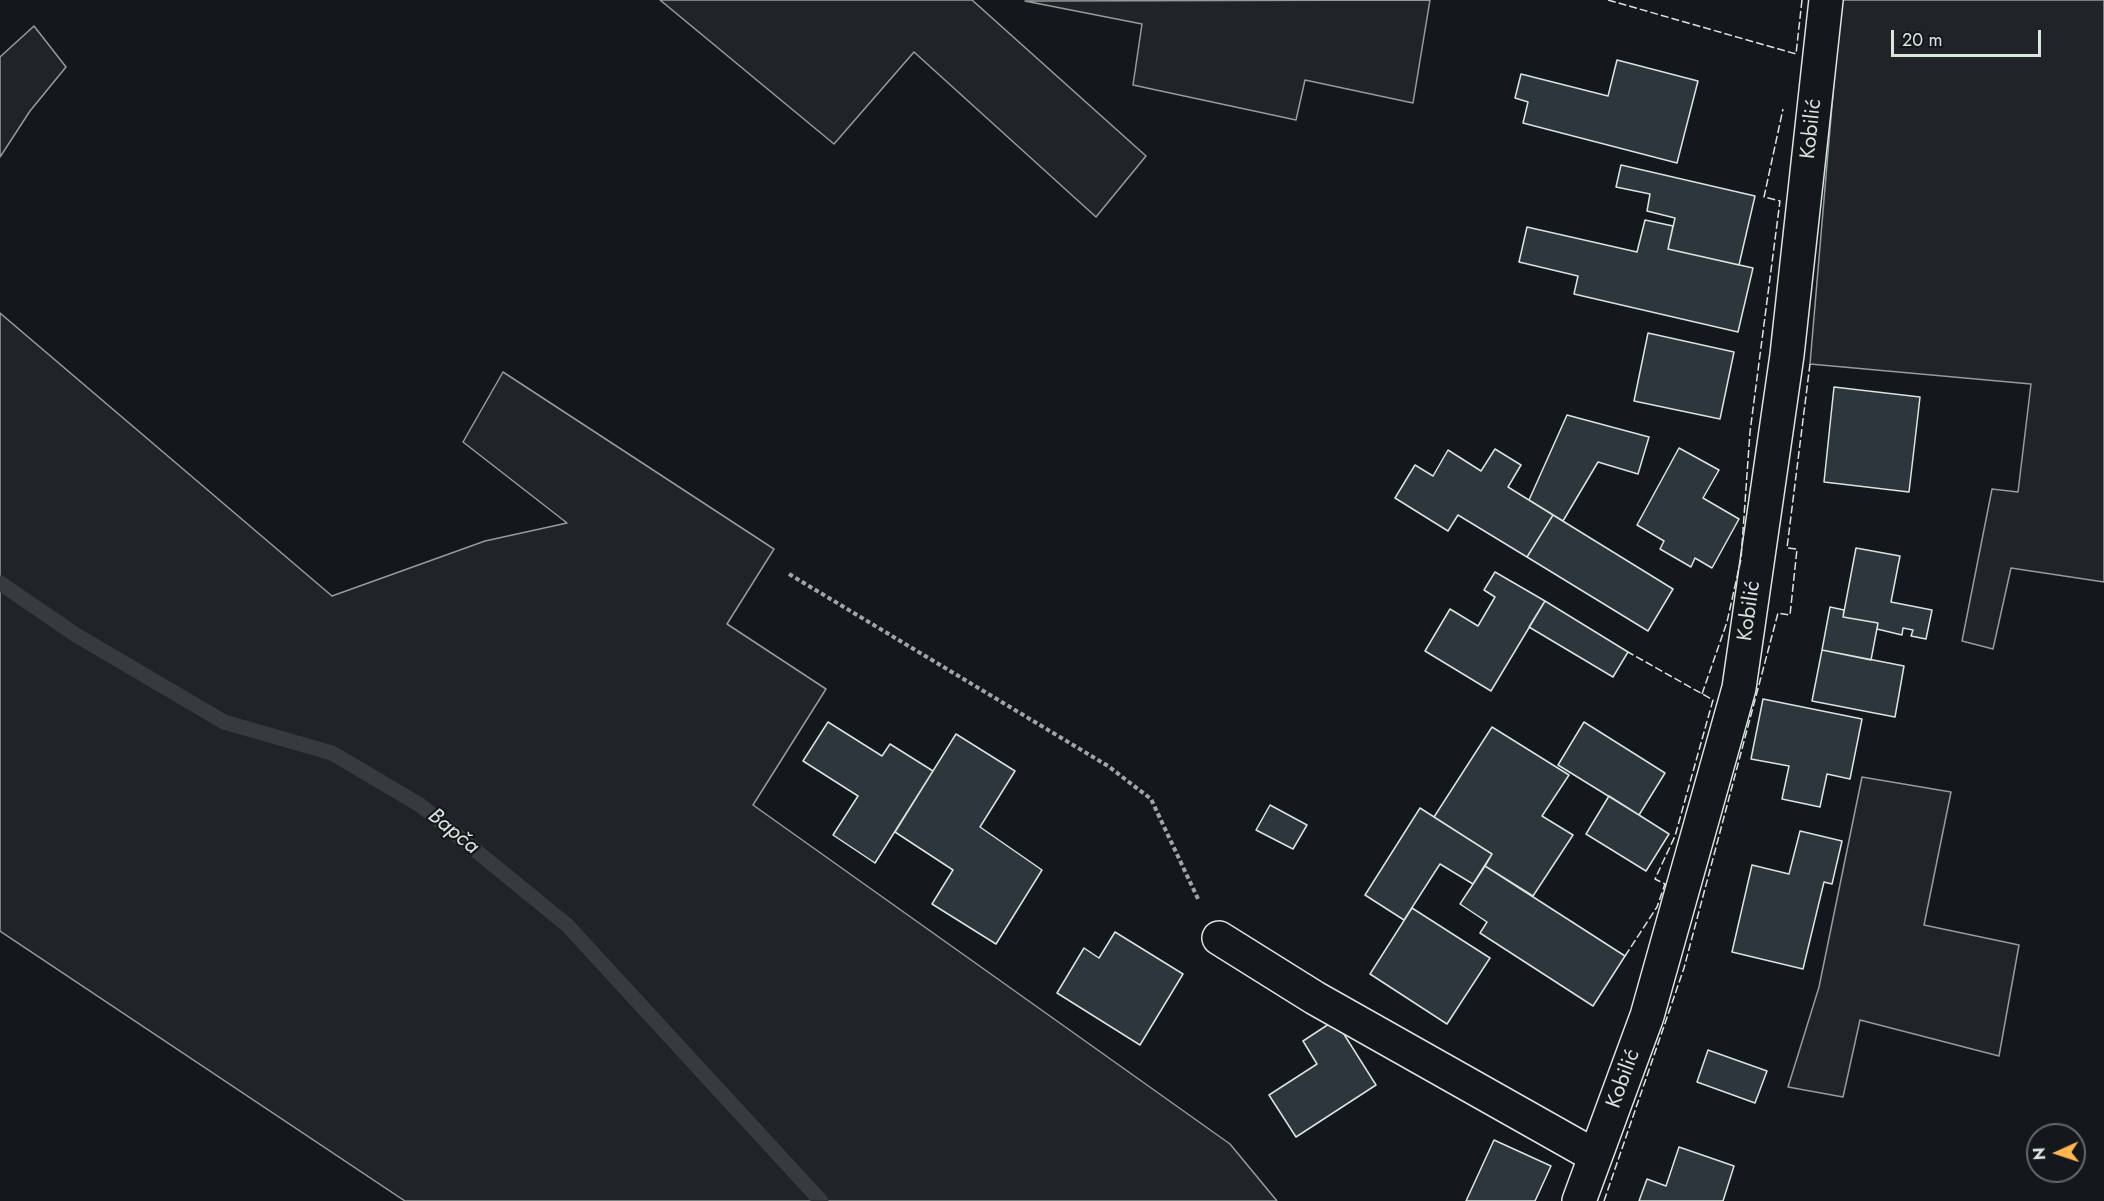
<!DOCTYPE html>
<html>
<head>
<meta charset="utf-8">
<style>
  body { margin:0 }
  #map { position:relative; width:2104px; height:1201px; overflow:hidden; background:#14181c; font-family:Jost,sans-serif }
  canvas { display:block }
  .north { position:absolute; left:2026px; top:1123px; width:60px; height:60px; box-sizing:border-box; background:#14181c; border:2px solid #626a69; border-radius:50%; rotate:267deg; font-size:16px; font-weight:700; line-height:24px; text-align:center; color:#d8e6dc }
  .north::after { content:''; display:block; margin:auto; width:21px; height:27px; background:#ffb74d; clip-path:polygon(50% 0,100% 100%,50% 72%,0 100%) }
  .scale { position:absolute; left:1891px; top:30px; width:150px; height:27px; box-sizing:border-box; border:3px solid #d8e6dc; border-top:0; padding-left:8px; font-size:18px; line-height:21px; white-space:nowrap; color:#d8e6dc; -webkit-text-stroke:4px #14181c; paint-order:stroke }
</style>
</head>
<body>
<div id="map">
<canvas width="2104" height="1201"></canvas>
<div class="north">N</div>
<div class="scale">20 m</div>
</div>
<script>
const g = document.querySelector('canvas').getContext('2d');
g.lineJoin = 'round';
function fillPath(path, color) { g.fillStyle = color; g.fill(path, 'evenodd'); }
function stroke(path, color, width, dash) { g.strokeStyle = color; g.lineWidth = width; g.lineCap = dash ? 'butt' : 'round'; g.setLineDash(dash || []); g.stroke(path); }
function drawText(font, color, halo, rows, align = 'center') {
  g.font = font + ' Jost,sans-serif'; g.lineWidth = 4.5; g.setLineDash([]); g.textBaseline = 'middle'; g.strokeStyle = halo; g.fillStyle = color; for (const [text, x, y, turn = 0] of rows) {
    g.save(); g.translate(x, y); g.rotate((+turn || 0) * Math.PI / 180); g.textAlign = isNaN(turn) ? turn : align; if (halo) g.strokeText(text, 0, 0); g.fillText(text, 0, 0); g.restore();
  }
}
const green = new Path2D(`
  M 660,0 L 972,0 L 1146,156 L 1096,217 L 914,52 L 834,144 Z
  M 1430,0 L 1413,103 L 1305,80 L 1296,120 L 1133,85 L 1142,24 L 1025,1 Z
  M 1841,0 L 2104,0 L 2104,582 L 2011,568 L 1993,649 L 1962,641 L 1992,489 L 2018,492 L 2031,384 L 1810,364 Z
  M 34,26 L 66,67 L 30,111 L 0,157 L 0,57 Z
  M 0,313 L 332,596 L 485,541 L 567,523 L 463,442 L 503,372 L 774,549 L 727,624 L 826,689 L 753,805 L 1230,1144 L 1277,1201 L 405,1201 L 0,931 Z
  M 1862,777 L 1951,792 L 1924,925 L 2019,945 L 1999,1056 L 1860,1020 L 1843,1097 L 1788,1087 L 1819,987 Z`);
fillPath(green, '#202428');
stroke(green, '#939e99', 1.5);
stroke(new Path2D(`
  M 0,583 L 76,635 L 224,722 L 332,753 L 420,805 L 567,925 L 821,1201`), '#363b3e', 15);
const building = new Path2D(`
  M 1617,60 L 1698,81 L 1677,163 L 1523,123 L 1528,102 L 1515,98 L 1521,74 L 1608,96 Z
  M 1621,165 L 1755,196 L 1739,265 L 1668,249 L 1675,218 L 1647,211 L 1650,194 L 1616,187 Z
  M 1645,220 L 1673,226 L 1668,249 L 1753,268 L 1738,332 L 1574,294 L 1578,276 L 1519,262 L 1527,227 L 1637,252 Z
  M 1648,333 L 1734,352 L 1720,419 L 1634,401 Z
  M 1834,387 L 1920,397 L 1909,492 L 1824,482 Z
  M 1567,415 L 1649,437 L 1638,474 L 1598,462 L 1563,521 L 1529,500 Z
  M 1679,448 L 1719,470 L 1703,498 L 1739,519 L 1712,568 L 1695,558 L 1691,567 L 1660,549 L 1664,541 L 1637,525 Z
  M 1495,449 L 1521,465 L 1508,487 L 1553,515 L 1527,557 L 1458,515 L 1448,531 L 1395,498 L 1415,465 L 1433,476 L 1448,450 L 1481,471 Z
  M 1553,515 L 1673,589 L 1648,631 L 1527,557 Z
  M 1856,548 L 1900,556 L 1891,602 L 1932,610 L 1926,639 L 1911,636 L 1913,630 L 1903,628 L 1902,635 L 1877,629 L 1878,623 L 1843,617 Z
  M 1495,572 L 1545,601 L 1491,691 L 1425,651 L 1450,609 L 1478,626 L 1495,597 L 1484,590 Z
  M 1545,601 L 1628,652 L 1613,677 L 1529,627 Z
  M 1830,607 L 1844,610 L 1843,617 L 1878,623 L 1871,660 L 1822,650 Z
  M 1822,650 L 1904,666 L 1895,717 L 1812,701 Z
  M 1763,699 L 1862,719 L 1850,779 L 1827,774 L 1820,807 L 1782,799 L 1789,766 L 1751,759 Z
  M 828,722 L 882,756 L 890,744 L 933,771 L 875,863 L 833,835 L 858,796 L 803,761 Z
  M 1584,722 L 1665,773 L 1639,815 L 1558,765 Z
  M 1492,727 L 1569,775 L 1542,816 L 1573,835 L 1533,896 L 1485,866 L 1492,854 L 1434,817 Z
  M 956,734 L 1015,771 L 980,827 L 1042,870 L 996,944 L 932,904 L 953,870 L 895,832 Z
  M 1609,796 L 1669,834 L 1646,871 L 1586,834 Z
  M 1270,805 L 1307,825 L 1293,849 L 1256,830 Z
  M 1420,808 L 1492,854 L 1473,884 L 1440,864 L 1404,920 L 1365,895 Z
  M 1800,831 L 1842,841 L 1832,884 L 1824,882 L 1803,969 L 1732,952 L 1752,865 L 1789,874 Z
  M 1485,866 L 1625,956 L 1593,1006 L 1480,933 L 1487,922 L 1460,904 Z
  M 1412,908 L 1490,958 L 1447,1024 L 1370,974 Z
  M 1115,932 L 1183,974 L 1140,1045 L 1057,993 L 1084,948 L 1099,958 Z
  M 1335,1020 L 1376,1085 L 1296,1137 L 1269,1095 L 1317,1064 L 1303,1041 Z
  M 1708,1050 L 1767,1071 L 1755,1103 L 1697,1082 Z
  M 1494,1140 L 1551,1166 L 1535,1201 L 1466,1201 Z
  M 1679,1147 L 1734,1166 L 1723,1201 L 1639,1201 L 1647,1179 L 1666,1186 Z`);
fillPath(building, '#2c363c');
stroke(building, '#d8e6dc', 1.5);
const minor = new Path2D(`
  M 1219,938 L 1315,998 L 1595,1156
  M 1579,1201 L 1647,1016 L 1739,688 L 1787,355 L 1826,0`);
stroke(minor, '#d8e6dc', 36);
stroke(new Path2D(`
  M 789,574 L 1108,766 L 1151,799 L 1199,901`), '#9da8a2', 4, [4.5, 3]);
stroke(minor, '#14181c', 33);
stroke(new Path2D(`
  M 1608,0 L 1796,54 L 1802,0
  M 1702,694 L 1727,622 L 1741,559 L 1750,432 L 1780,201 L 1764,197 L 1783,109
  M 1625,956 L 1657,907 L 1665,884 L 1655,879 L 1675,836 L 1713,700 L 1628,652
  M 1604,1201 L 1684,968 L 1778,613 L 1790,615 L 1797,549 L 1787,548 L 1810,364`), '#d8e6dc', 1.5, [8, 3]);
drawText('21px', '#d8e6dc', '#14181c', [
  ["Kobilić",1812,129,-84],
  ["Kobilić",1750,611,-82],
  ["Kobilić",1624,1079,-70]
]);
drawText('italic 22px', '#d8e6dc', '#14181c', [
  ["Bapča",453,832,39]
]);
</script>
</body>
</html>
